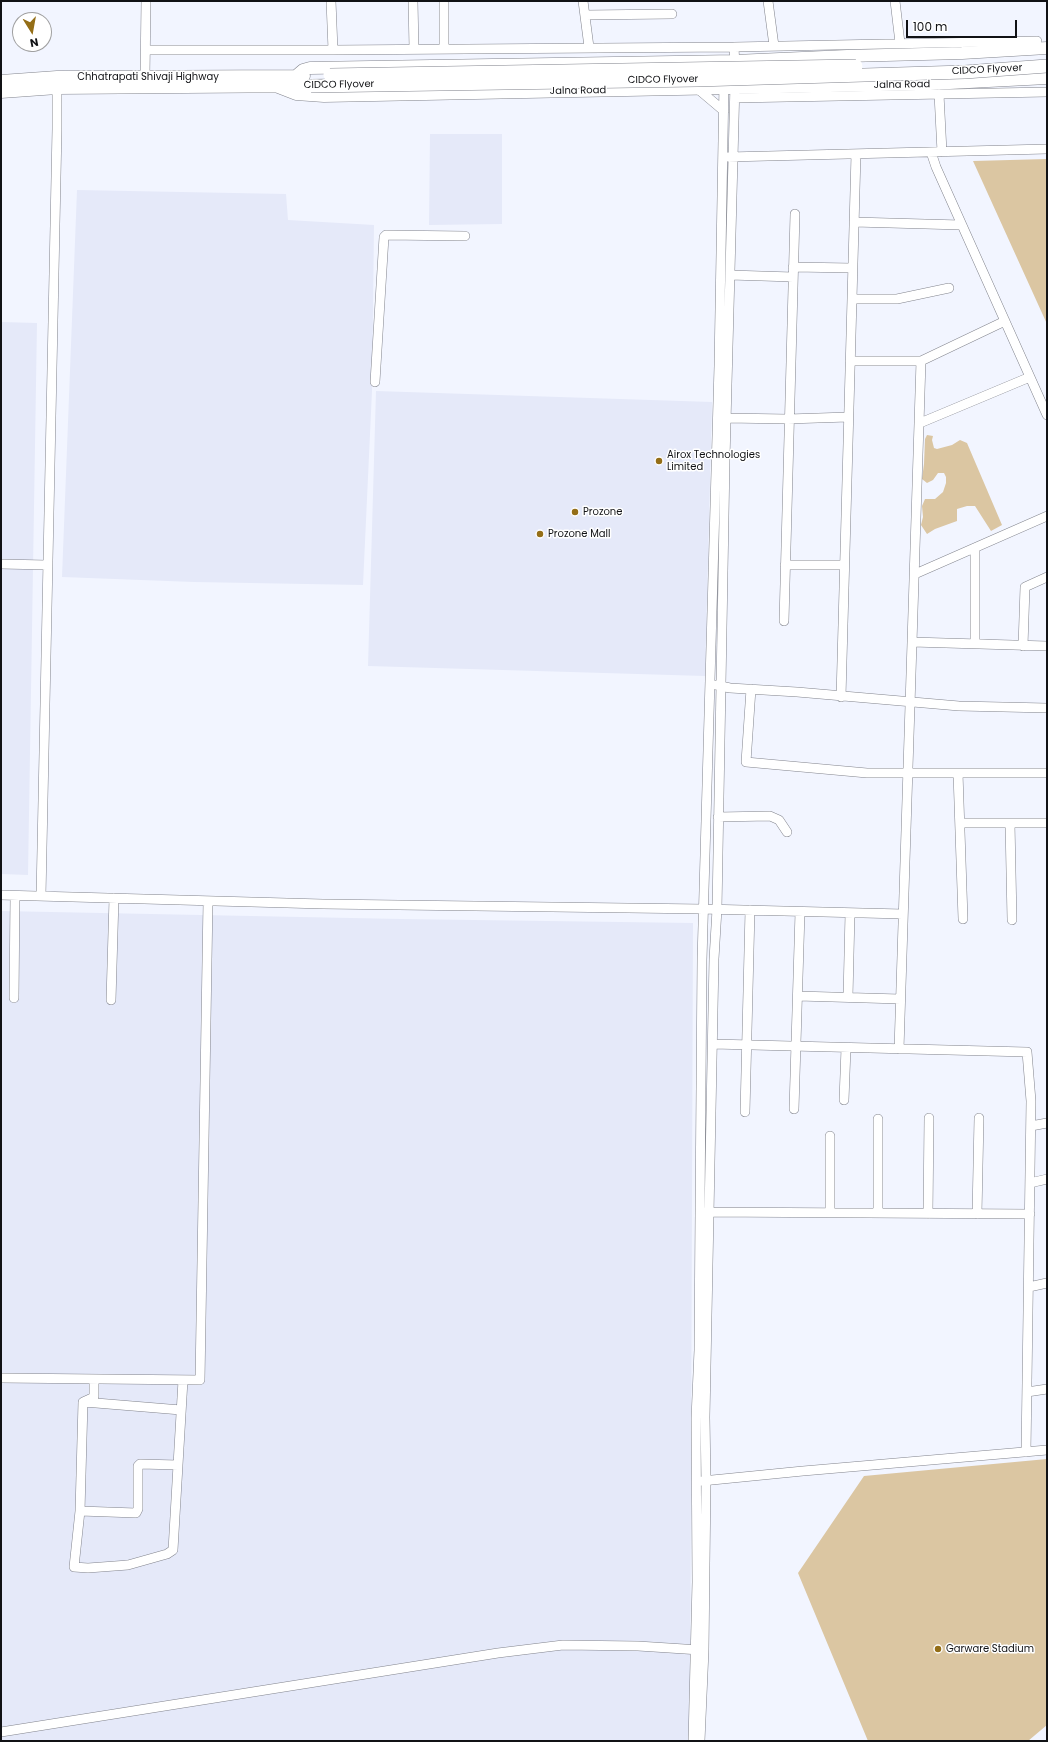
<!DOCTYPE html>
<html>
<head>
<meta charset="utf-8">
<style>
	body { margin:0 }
	#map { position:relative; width:1048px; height:1742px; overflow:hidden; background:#f2f5ff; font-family:Poppins,sans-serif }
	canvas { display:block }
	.frame { position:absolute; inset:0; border:2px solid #111215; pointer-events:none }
	.north { position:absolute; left:12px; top:12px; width:40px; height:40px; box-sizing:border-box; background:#fff; border:1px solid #a0a0a1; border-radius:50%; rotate:169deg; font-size:11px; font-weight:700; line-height:16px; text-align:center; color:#111215 }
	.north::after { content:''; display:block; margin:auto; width:14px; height:18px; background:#946e17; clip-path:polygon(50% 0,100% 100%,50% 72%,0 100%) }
	.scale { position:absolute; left:906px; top:20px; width:111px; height:18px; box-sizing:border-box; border:2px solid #111215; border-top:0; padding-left:5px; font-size:12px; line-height:14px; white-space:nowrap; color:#111215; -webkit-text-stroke:3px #fff; paint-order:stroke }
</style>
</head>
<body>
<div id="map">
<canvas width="1048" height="1742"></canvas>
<div class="frame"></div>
<div class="north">N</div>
<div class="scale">100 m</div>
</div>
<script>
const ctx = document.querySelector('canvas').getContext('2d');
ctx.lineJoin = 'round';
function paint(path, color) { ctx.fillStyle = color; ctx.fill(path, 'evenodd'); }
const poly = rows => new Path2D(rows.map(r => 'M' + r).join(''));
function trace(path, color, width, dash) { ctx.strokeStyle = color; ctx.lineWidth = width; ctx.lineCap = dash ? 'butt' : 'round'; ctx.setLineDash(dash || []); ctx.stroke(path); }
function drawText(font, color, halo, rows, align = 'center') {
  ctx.font = font + ' Poppins,sans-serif'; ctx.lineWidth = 3; ctx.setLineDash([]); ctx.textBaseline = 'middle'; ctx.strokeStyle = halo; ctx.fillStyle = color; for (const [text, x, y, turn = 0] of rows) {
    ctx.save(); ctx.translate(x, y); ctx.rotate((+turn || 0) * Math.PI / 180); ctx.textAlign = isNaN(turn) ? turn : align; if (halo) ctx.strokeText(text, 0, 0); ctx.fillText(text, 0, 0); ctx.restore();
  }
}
const built = poly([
	[430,134,502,134,502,224,429,225],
	[77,190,286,194,288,220,374,225,372,391,363,585,194,582,62,577],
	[1,322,37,323,28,875,1,874],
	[376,391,712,402,705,676,368,666],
	[1,911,401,919,693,923,690,1741,1,1741]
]);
const green = poly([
	[1047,159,1047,324,973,161],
	[927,435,933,436,932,440,934,448,937,449,952,445,960,440,967,443,1002,525,991,531,975,506,967,506,957,509,957,521,935,529,927,534,921,525,923,517,922,506,925,499,935,499,943,492,946,483,946,477,944,473,938,473,933,480,927,483,922,479,924,464,925,439],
	[1047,1459,1047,1725,1028,1741,868,1741,798,1573,864,1476]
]);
const minor = poly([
	[331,1,333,50],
	[413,1,414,49],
	[583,1,589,47],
	[768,1,774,46],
	[895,1,900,43],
	[585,15,672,14],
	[734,47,735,66],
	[444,49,444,1],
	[146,50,333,50,734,47,1037,41],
	[145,77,146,1],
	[698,89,724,111],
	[939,94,942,152],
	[735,98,1047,92],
	[931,152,936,167,1047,415],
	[728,157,1047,149],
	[854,222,961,225],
	[793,267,852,268],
	[730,275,793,277],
	[852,299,897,299,949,288],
	[850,361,921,361,1005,321],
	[375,382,384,237,386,235,465,236],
	[726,418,788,419,848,417],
	[920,423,1030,377],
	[975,548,975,644],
	[1,564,47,565],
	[785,565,844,565],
	[915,574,1047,516],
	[784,621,795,214],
	[912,642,1047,646],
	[1023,646,1025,587,1047,577],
	[716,685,730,688,797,692,959,706,1047,708],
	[751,689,746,762,867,773,1047,773],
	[841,697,856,154],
	[958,773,963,919],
	[718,817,770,816,779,820,787,832],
	[960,823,1047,823],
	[1010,823,1012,920],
	[1,895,323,904,704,909,903,914],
	[41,896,57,129,57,82],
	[798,996,900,999],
	[848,997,850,913],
	[14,998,15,896],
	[111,1000,114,898],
	[713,1044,1027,1052,1031,1101,1026,1452],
	[899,1049,921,361],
	[844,1100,846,1048],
	[794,1109,800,912],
	[745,1112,750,910],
	[878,1119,878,1213],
	[1031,1126,1047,1123],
	[1030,1183,1047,1179],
	[705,1212,1030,1214],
	[830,1213,830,1136],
	[928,1214,929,1118],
	[977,1214,979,1118],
	[1029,1287,1047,1283],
	[1,1378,200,1380,208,901],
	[94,1379,94,1397,83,1402,80,1511,74,1567,88,1568,128,1565,167,1554,173,1550,183,1380],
	[1027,1392,1047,1389],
	[84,1402,181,1410],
	[702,1481,803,1471,1047,1450],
	[80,1511,136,1513,138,1509,138,1466,140,1464,178,1465],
	[1,1732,498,1653,563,1645,638,1646,700,1650],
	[693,1741,697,1582,696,1418,699,1350,700,1212,702,960,719,366,724,83],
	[700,1741,704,1650,706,1481,705,1417,714,959,717,909,725,460,735,83]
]);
const major = poly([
	[296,76,303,70,310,68,735,61,847,56,962,53,1047,48],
	[1,81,57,77,304,76],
	[278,87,296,94,324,96,930,84,1047,78],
	[1,92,57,88,311,86]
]);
const highwayBridge = poly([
	[330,75,856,66],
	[311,86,697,80,965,72,1047,66]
]);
const markers = [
	[659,461,4,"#946e17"],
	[575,512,4,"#946e17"],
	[540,534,4,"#946e17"],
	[938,1649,4,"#946e17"]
];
const streetNames = [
	["CIDCO Flyover",987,70,-3],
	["Chhatrapati Shivaji Highway",148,77],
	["CIDCO Flyover",663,80,-1],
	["CIDCO Flyover",339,85,-1],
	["Jalna Road",902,85,-1],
	["Jalna Road",578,91,-1]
];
const poiNames = [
	["Airox Technologies",667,455],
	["Limited",667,467],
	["Prozone",583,512],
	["Prozone Mall",548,534],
	["Garware Stadium",946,1649]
];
paint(built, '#e5e9f9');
paint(green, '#dbc6a2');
trace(minor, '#82848d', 10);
trace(major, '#82848d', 13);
trace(minor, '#fff', 9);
trace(major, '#fff', 12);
trace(highwayBridge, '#82848d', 14, []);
trace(highwayBridge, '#fff', 13);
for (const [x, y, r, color] of markers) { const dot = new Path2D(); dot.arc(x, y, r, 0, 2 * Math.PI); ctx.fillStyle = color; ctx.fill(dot); trace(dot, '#fff', 1.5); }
drawText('10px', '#111215', '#fff', streetNames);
drawText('10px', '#111215', '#fff', poiNames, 'left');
</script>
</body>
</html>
